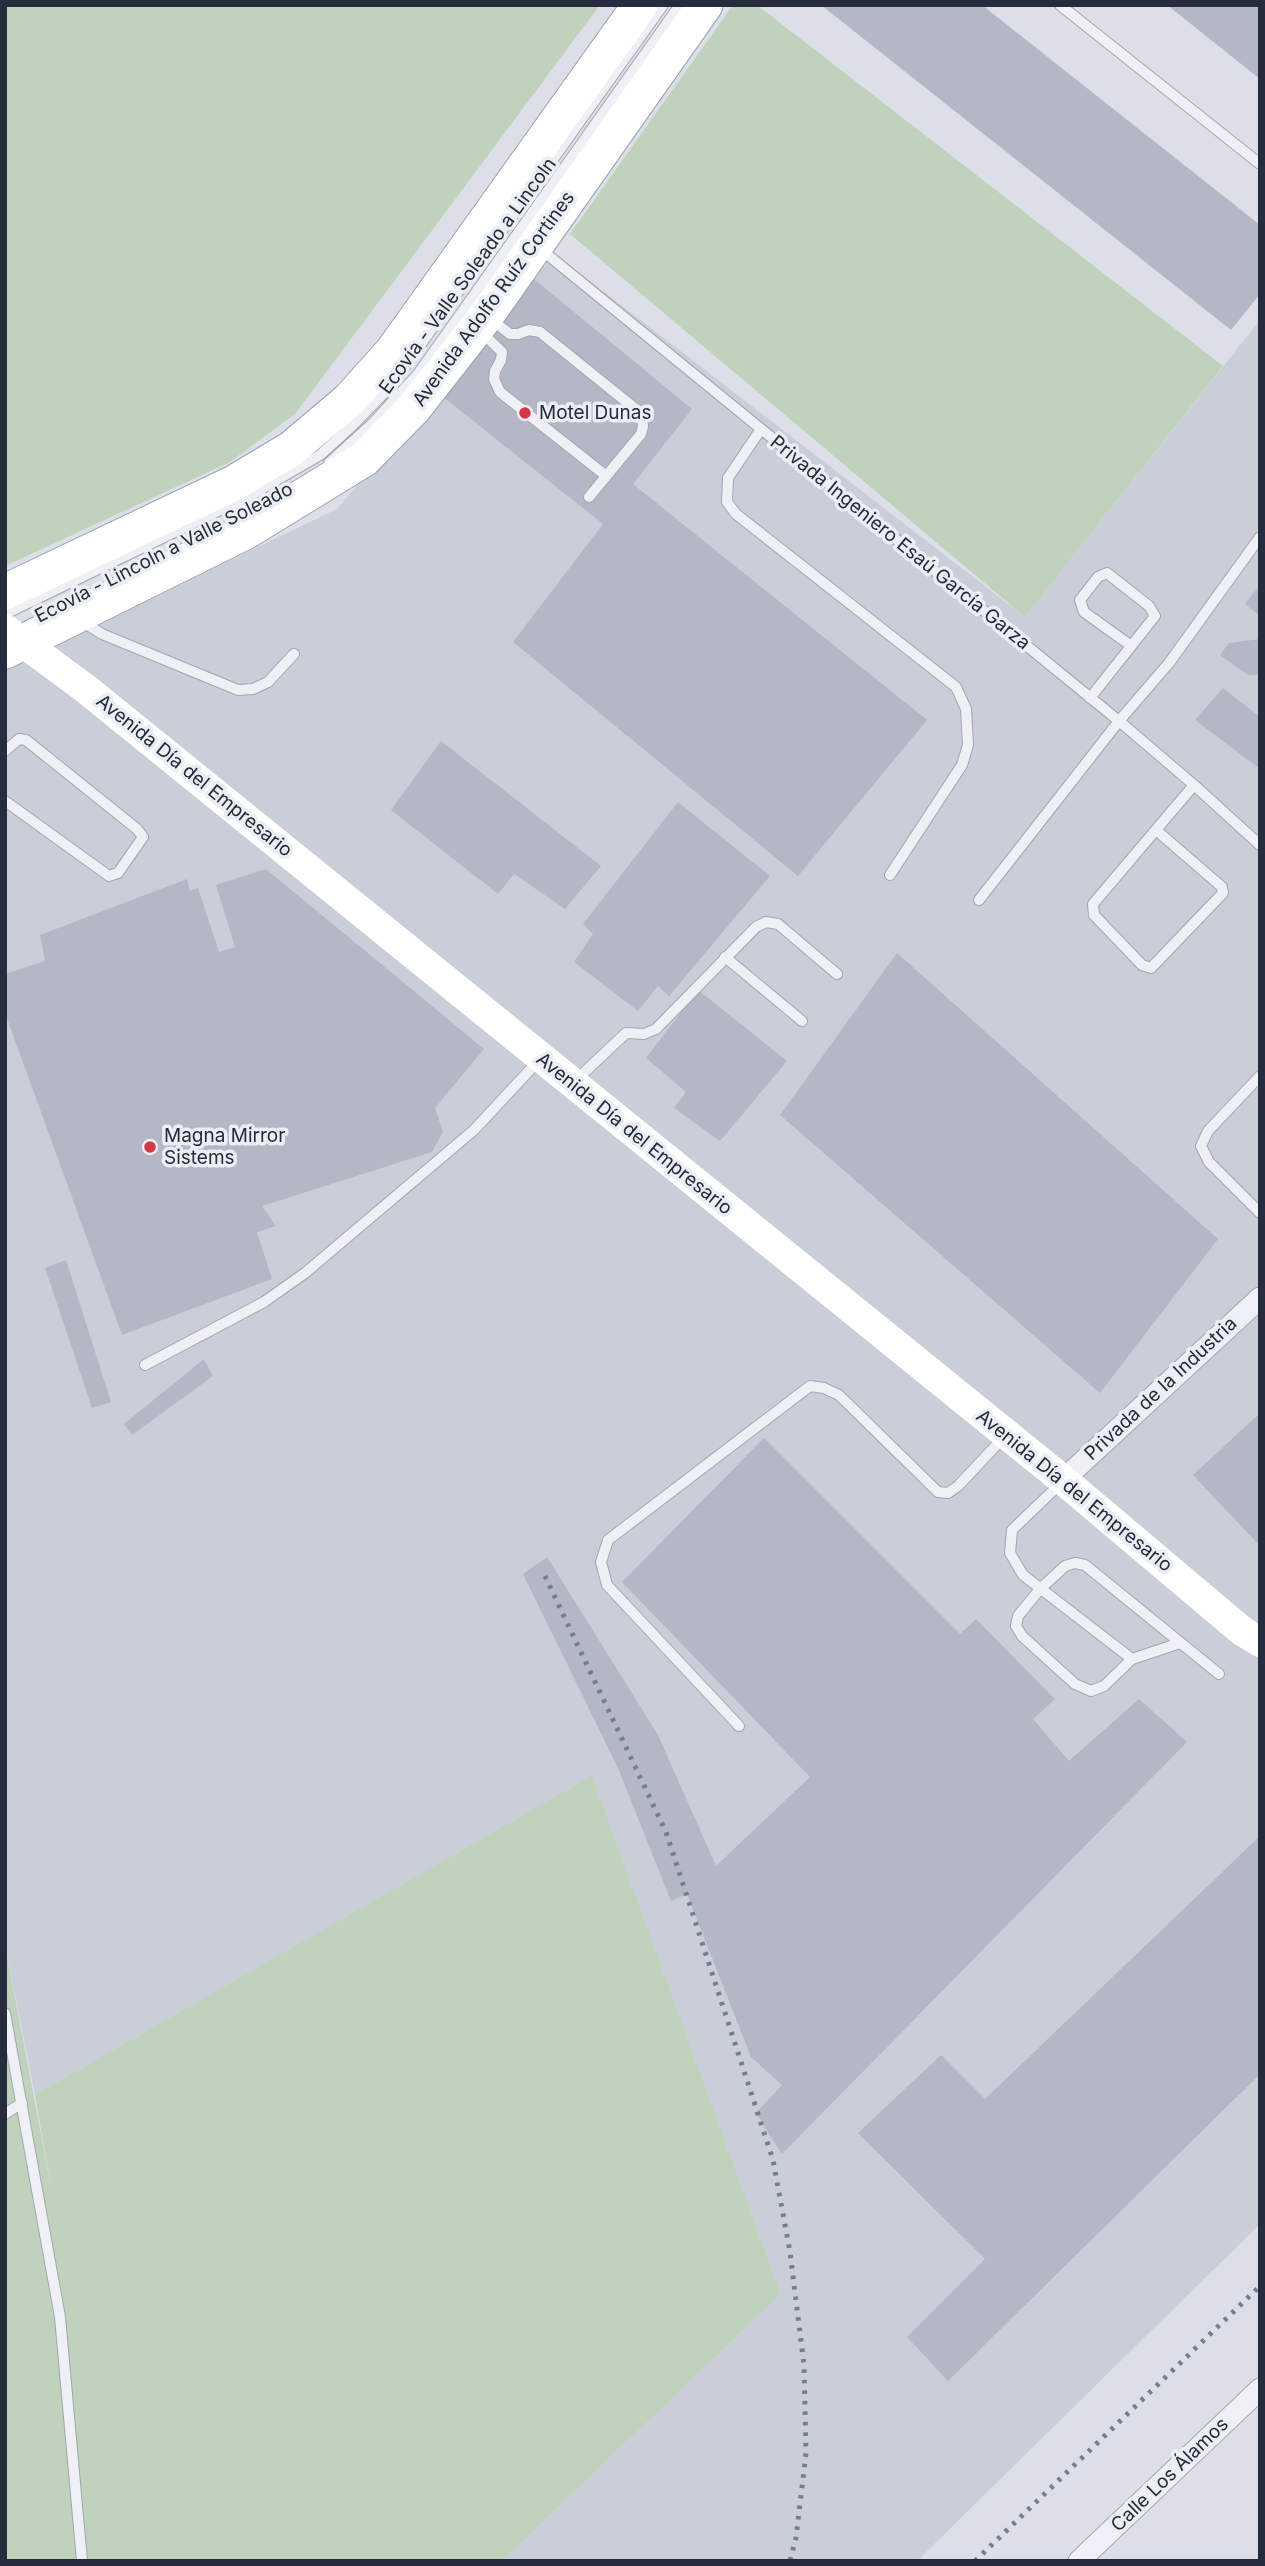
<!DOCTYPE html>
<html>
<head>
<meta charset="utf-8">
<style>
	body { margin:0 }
	#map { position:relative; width:1265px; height:2566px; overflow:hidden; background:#dcdfe7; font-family:Inter,sans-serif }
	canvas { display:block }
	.frame { position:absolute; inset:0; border:7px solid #252c3e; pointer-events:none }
</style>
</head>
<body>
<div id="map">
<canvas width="1265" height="2566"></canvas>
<div class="frame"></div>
</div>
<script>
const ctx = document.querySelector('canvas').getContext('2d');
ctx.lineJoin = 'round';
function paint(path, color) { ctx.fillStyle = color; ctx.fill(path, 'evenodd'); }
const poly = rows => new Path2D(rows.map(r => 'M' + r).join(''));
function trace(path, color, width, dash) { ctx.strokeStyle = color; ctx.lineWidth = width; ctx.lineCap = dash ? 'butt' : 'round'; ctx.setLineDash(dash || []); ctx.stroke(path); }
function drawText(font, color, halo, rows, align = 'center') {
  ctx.font = font + ' Inter,sans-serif'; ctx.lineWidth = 7; ctx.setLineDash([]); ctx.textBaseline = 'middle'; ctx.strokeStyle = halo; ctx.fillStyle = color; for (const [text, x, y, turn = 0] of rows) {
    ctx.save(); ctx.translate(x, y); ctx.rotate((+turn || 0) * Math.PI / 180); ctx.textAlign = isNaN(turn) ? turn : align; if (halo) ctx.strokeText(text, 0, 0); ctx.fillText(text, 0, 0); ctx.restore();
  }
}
const built = poly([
	[555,254,1025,617,1260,320,1260,2224,917,2561,502,2561,781,2294,592,1777,35,2095,5,1944,5,671,45,649,337,509]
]);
const green = poly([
	[5,5,600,5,295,414,230,462,5,566],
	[733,5,757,5,1223,366,1025,617,570,234],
	[592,1776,781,2294,502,2561,5,2561,5,1945,53,2197,35,2095]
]);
const building = poly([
	[821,5,982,5,1260,225,1260,294,1231,330],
	[1167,5,1260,5,1260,79],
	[534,279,692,409,633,484,927,720,798,876,513,642,603,524,437,392],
	[1260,585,1260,616,1245,604],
	[1260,639,1260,675,1248,675,1220,655,1229,643],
	[1223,688,1260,717,1260,769,1195,720],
	[441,741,601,866,565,909,514,874,498,894,391,810],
	[678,802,770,876,669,996,658,986,638,1011,574,962,593,934,583,924],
	[266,869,484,1049,435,1108,443,1132,432,1152,262,1206,276,1226,257,1232,272,1279,122,1335,5,1013,5,974,45,961,40,935,187,879,190,891,198,888,219,952,235,947,216,885],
	[897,953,1218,1239,1100,1393,780,1115],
	[698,990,787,1061,720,1141,674,1108,686,1092,646,1058],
	[66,1260,111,1402,92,1408,45,1268],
	[204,1359,213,1376,132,1435,124,1424],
	[1260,1413,1260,1546,1193,1475],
	[764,1438,960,1634,976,1619,1055,1699,1033,1719,1069,1761,1139,1699,1187,1742,782,2154,756,2113,782,2085,751,2057,687,1894,671,1901,618,1768,523,1574,547,1557,658,1735,716,1866,810,1777,622,1582],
	[1260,1836,1260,2074,948,2381,907,2337,985,2259,858,2133,941,2055,985,2099]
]);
const lane = poly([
	[1060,5,1260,164],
	[538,247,1119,721,1194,785,1260,845],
	[489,318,510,334,518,334,529,330,540,332,638,411,642,416,643,426,641,434,589,497],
	[479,330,502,352,501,360,495,371,494,379,500,392,605,475],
	[761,429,728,478,727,502,736,514,956,687,966,709,968,745,962,765,890,875],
	[329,463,373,423,418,374,680,5],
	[5,614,251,495,320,455,351,427,391,386,663,5],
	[80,620,102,634,238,690,253,689,268,682,294,654],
	[1090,698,1155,616,1149,606,1107,573,1098,577,1080,600,1084,612,1130,645],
	[5,751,19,739,26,740,137,829,143,837,118,873,109,876,5,801],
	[1156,830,1222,887,1223,893,1151,968,1142,965,1094,915,1093,904,1194,785],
	[979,900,1119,721,1169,663,1260,537],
	[725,957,802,1021],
	[1260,1076,1208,1131,1201,1146,1209,1162,1260,1213],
	[574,1082,626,1033,644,1034,656,1029,756,927,766,922,778,924,837,974],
	[145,1365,264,1302,305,1273,474,1130,540,1059],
	[1061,1483,1012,1530,1010,1553,1023,1575,1132,1659,1180,1643],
	[1132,1659,1104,1686,1091,1691,1075,1684,1022,1636,1016,1626,1018,1616,1040,1589,1065,1566,1075,1563,1085,1565,1219,1674],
	[739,1726,607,1585,601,1562,608,1540,810,1386,824,1388,839,1395,938,1492,948,1493,958,1486,1004,1437],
	[5,2013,60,2317,82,2561],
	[5,2114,22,2103]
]);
const street = poly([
	[1063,1480,1260,1298],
	[1079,2561,1260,2389]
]);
const secondary = poly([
	[5,629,86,689,1063,1480,1242,1631,1260,1642]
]);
const primary = poly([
	[5,592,234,483,291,449,349,400,393,351,640,5],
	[5,651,245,532,364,459,414,408,486,316,705,5]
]);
const rail = poly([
	[545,1576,666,1832,773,2160,790,2252,804,2365,806,2453,796,2538,790,2561],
	[975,2561,1260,2286]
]);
const markers = [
	[525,413,7,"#d53844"],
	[150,1147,7,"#d53844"]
];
const streetNames = [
	["Ecovía - Valle Soleado a Lincoln",468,276,-54],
	["Avenida Adolfo Ruíz Cortines",494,299,-54],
	["Privada Ingeniero Esaú García Garza",900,543,39],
	["Ecovía - Lincoln a Valle Soleado",164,553,-27],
	["Avenida Día del Empresario",194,776,39],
	["Avenida Día del Empresario",634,1134,39],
	["Privada de la Industria",1161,1389,-43],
	["Avenida Día del Empresario",1074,1491,39],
	["Calle Los Álamos",1170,2475,-44]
];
const poiNames = [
	["Motel Dunas",539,413],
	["Magna Mirror",164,1136],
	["Sistems",164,1158]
];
paint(built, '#caced9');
paint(green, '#c0d1bc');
paint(building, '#b3b8c4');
trace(lane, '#a1a6b1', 12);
trace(street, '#a1a6b1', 23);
trace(primary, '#9aa3b3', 37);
trace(lane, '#eff0f5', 10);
trace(street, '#eff0f5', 21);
trace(secondary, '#fff', 30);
trace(primary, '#fff', 35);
trace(rail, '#747d91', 5, [3.5, 7]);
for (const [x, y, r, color] of markers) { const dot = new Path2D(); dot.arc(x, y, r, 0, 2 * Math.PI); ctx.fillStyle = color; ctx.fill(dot); trace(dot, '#ebeef5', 2.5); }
drawText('19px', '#252c3e', '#ebeef5', streetNames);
drawText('19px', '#252c3e', '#ebeef5', poiNames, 'left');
</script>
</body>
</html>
